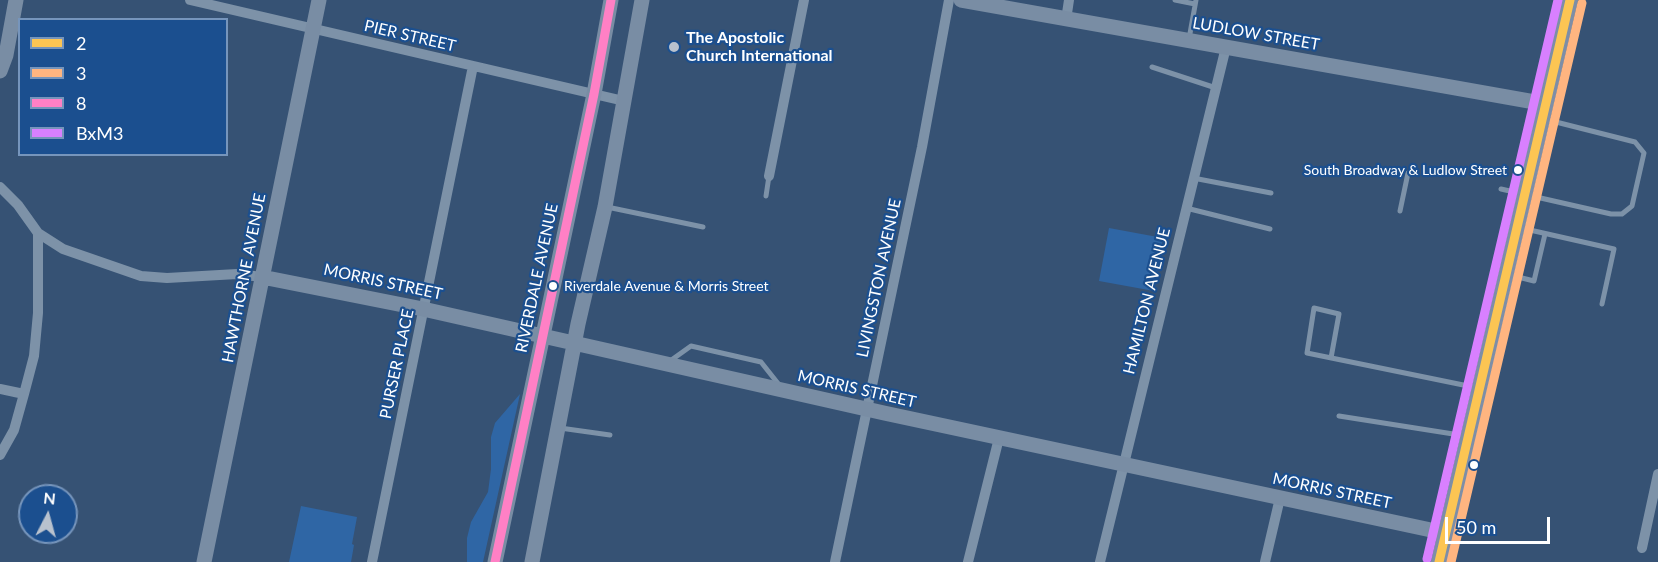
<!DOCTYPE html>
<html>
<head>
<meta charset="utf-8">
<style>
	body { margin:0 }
	#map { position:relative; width:1658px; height:562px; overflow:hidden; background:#365274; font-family:Lato,sans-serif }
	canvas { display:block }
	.legend { position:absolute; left:18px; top:18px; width:210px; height:138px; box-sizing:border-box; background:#1b4f8f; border:2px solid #7695bc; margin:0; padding:8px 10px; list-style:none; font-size:18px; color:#fff }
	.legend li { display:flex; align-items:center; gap:12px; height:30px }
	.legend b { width:30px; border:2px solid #7695bc }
	.north { position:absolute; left:18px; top:484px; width:60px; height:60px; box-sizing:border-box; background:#1b4f8f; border:2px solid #7695bc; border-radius:50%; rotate:6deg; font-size:16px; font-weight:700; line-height:24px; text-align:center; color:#fff }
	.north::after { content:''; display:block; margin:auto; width:21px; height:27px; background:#b9c2ce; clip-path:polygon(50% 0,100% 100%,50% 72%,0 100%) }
	.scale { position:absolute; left:1445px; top:517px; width:105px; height:27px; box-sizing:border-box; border:3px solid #fff; border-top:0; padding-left:8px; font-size:18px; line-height:21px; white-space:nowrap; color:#fff; -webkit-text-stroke:4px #1b4f8f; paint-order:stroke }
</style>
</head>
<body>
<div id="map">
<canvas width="1658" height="562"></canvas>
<ul class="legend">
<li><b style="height:8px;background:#fcc553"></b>2</li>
<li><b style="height:8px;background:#ffb580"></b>3</li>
<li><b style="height:8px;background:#ff80c5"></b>8</li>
<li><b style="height:8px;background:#d880ff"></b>BxM3</li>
</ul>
<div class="north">N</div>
<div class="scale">50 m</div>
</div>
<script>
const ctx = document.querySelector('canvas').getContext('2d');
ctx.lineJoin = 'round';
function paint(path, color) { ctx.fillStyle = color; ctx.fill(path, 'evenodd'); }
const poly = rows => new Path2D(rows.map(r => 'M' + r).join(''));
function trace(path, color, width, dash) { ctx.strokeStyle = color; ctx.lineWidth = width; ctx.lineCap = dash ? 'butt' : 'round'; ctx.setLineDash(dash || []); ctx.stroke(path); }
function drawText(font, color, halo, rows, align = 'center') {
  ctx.font = font + ' Lato,sans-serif'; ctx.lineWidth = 4.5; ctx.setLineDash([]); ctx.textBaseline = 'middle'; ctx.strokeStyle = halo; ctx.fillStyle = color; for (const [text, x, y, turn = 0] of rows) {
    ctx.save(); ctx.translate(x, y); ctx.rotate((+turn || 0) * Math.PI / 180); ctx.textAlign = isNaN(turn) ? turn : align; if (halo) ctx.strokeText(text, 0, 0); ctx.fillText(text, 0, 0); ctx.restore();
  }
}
const green = poly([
	[1109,228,1163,238,1154,291,1099,281],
	[520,394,483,562,467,562,467,538,471,522,488,492,491,469,491,437,495,423],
	[301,506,357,517,352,544,354,545,351,562,289,562]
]);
const lane = poly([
	[1175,0,1195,4],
	[1189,39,1196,0],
	[1152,67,1216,88],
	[1193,178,1271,193],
	[1501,189,1611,214,1622,214,1632,206,1644,153,1635,142,1544,119],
	[766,196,769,176],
	[607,207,703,227],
	[1186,208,1270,229],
	[1400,211,1408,173],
	[1521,228,1614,249,1602,304],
	[1510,275,1534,281,1545,234],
	[1331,358,1339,314,1314,308,1307,353,1478,388],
	[670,361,691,346,761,362,780,386],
	[1339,416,1466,436],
	[560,428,610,435]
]);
const street = poly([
	[190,0,624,101],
	[1066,20,1069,0],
	[769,176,804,0],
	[0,187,18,205,38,233,38,313,34,356,24,394,14,430,0,455],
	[38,233,63,249,141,276,167,278,237,274,262,277],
	[0,389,24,394],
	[1642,548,1658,474],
	[372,562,473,66],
	[835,562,922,147,949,0],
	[968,562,999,438],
	[1100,562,1226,47],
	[1265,562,1280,498]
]);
const secondary = poly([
	[961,0,1546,104],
	[0,71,6,55,16,0],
	[262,277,423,309,884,413,1445,533],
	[204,562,319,0],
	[495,562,594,94,611,0],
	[532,562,578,324,605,207,642,0]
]);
const primary = poly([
	[1439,562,1570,0]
]);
const bus1 = poly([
	[1439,562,1570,0]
]);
const bus2 = poly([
	[1451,562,1582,3]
]);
const bus3 = poly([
	[495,562,594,94,611,0]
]);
const bus4 = poly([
	[1427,559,1558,0]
]);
const markers = [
	[674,47,6,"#b9c2ce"],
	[1518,170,5,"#fff"],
	[553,286,5,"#fff"],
	[1474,465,5,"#fff"]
];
const busNames = [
	["South Broadway & Ludlow Street",1507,170],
	["Riverdale Avenue & Morris Street",564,286,"left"]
];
const streetNames = [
	["LUDLOW STREET",1256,34,10],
	["PIER STREET",410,36,13],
	["HAWTHORNE AVENUE",244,278,-79],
	["RIVERDALE AVENUE",537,278,-78],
	["LIVINGSTON AVENUE",879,278,-78],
	["MORRIS STREET",383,282,12],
	["HAMILTON AVENUE",1147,301,-76],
	["PURSER PLACE",397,364,-78],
	["MORRIS STREET",857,389,13],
	["MORRIS STREET",1332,491,12]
];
const poiNames = [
	["The Apostolic",686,38],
	["Church International",686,56]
];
paint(green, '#2f66a5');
trace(lane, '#7d92a8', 5);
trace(street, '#7d92a8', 10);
trace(secondary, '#798da4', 15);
trace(primary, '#7d8ea7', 16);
trace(bus1, '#fcc553', 9);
trace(bus2, '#ffb580', 9);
trace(bus3, '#ff80c5', 9);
trace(bus4, '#d880ff', 9);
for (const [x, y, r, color] of markers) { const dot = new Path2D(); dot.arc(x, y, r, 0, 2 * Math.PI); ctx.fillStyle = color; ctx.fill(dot); trace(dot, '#1b4f8f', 2); }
drawText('14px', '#fff', '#1b4f8f', busNames, 'right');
drawText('16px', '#fff', '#1b4f8f', streetNames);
drawText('bold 16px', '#fff', '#1b4f8f', poiNames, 'left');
</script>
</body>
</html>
